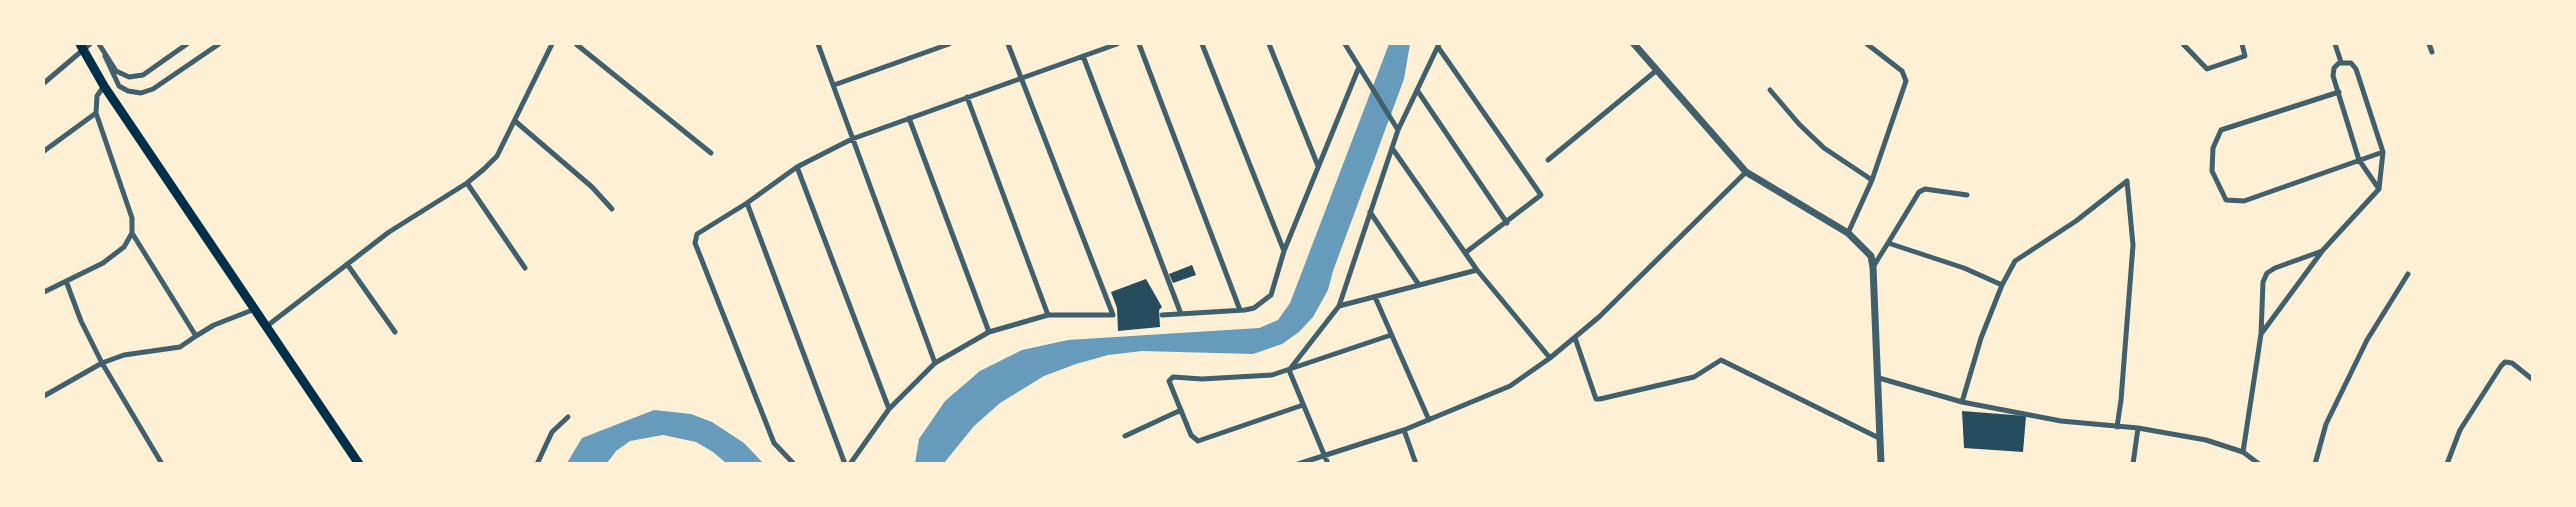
<!DOCTYPE html>
<html>
<head>
<meta charset="utf-8">
<style>
	body { margin:0 }
	#map { position:relative; width:2576px; height:507px; overflow:hidden; background:#fdf0d5; font-family:Georgia,serif }
	canvas { display:block }
	.frame { position:absolute; inset:0; border:45px solid #fdf0d5; pointer-events:none }
</style>
</head>
<body>
<div id="map">
<canvas width="2576" height="507"></canvas>
<div class="frame"></div>
</div>
<script>
const ctx = document.querySelector('canvas').getContext('2d');
ctx.lineJoin = 'round';
function paint(path, color) { ctx.fillStyle = color; ctx.fill(path, 'evenodd'); }
const poly = rows => new Path2D(rows.map(r => 'M' + r).join(''));
function trace(path, color, width, dash) { ctx.strokeStyle = color; ctx.lineWidth = width; ctx.lineCap = dash ? 'butt' : 'round'; ctx.setLineDash(dash || []); ctx.stroke(path); }
const water = poly([
	[1389,44,1410,44,1404,79,1333,271,1328,290,1313,317,1299,332,1282,344,1253,354,1142,351,1108,355,1076,364,1044,376,1000,403,974,426,944,463,915,464,919,439,945,401,980,371,1022,350,1068,340,1259,328,1278,320,1290,303],
	[654,410,691,414,712,422,744,443,763,463,726,463,713,452,696,442,663,435,630,441,616,451,607,463,567,463,582,438]
]);
const building = poly([
	[1192,265,1196,275,1173,283,1169,274],
	[1146,279,1162,307,1159,310,1160,327,1118,331,1117,308,1111,292],
	[1962,411,2026,416,2023,452,1964,448]
]);
const minor = poly([
	[99,44,116,71,129,77,143,75,187,44],
	[576,44,711,153],
	[818,44,935,363],
	[1139,44,1240,310],
	[1202,44,1284,251],
	[1269,44,1318,166],
	[1345,44,1398,130],
	[2183,44,2207,69,2245,56,2242,44],
	[2335,44,2341,62],
	[2429,44,2432,52],
	[1438,47,1541,195,1465,253],
	[105,56,119,86,128,91,141,93,153,89,219,44],
	[1083,56,1181,314],
	[44,83,90,44],
	[834,85,949,44],
	[1417,90,1507,223],
	[1770,90,1799,124,1824,148,1872,180],
	[2339,92,2221,130,2213,148,2212,171,2226,200,2244,201,2383,152],
	[967,97,1048,315],
	[909,118,989,332],
	[515,121,592,187,612,209],
	[1392,148,1477,270,1550,358],
	[44,151,96,113],
	[1548,160,1657,70],
	[797,167,889,409],
	[467,183,525,268],
	[747,203,845,464],
	[1370,212,1419,285],
	[132,233,196,336,214,325,255,309],
	[1848,233,1872,180,1906,81,1902,71,1867,44],
	[1888,243,1919,192,1925,189,1967,195],
	[347,264,395,332],
	[1873,267,1888,243,1964,268,2002,285],
	[66,281,81,321,102,363,162,464],
	[44,292,103,263,124,247,132,233,132,218,96,113,97,96,104,86],
	[1375,297,1429,420],
	[1339,306,1477,270],
	[1162,315,1245,310,1254,308,1271,295,1284,251,1359,67],
	[267,326,389,232,467,183,484,169,497,156,552,44],
	[2261,334,2323,250,2379,189,2383,152,2356,69,2351,63,2339,63,2334,68,2333,76,2359,160,2379,189],
	[1575,338,1596,399,1600,399,1694,377,1721,360,1879,438],
	[1290,369,1339,306,1398,130,1439,44],
	[1289,370,1328,464],
	[1879,378,1962,402,2061,421,2138,428,2206,440,2243,452,2259,464],
	[44,396,102,363,124,355,180,347,196,336],
	[1962,402,1981,338,2002,285,2015,261,2076,221,2127,181],
	[1303,405,1198,441,1191,435,1169,381,1173,377,1202,379,1272,375,1391,335],
	[2117,427,2121,400,2133,245,2127,181],
	[1404,430,1416,464],
	[1125,436,1181,410],
	[2243,452,2261,334,2263,282,2267,273,2275,268,2322,251],
	[537,464,552,432,568,417],
	[794,464,774,443,695,243,697,234,747,203,797,167,852,139,1117,44],
	[850,464,889,409,935,363,989,332,1048,315,1113,315,1008,44],
	[1298,464,1404,430,1510,386,1550,358,1599,317,1746,172],
	[2133,464,2138,428],
	[2315,464,2326,424,2367,340,2408,274],
	[2447,464,2460,430,2501,366,2505,362,2512,363,2532,379]
]);
const tertiary = poly([
	[1634,44,1746,172,1848,233,1871,256,1873,267,1881,464]
]);
const primary = poly([
	[80,44,104,86,359,464]
]);
paint(water, '#669bbc');
paint(building, '#264d5e');
trace(minor, '#3f606c', 5);
trace(tertiary, '#3f606c', 7);
trace(primary, '#003049', 9);
</script>
</body>
</html>
